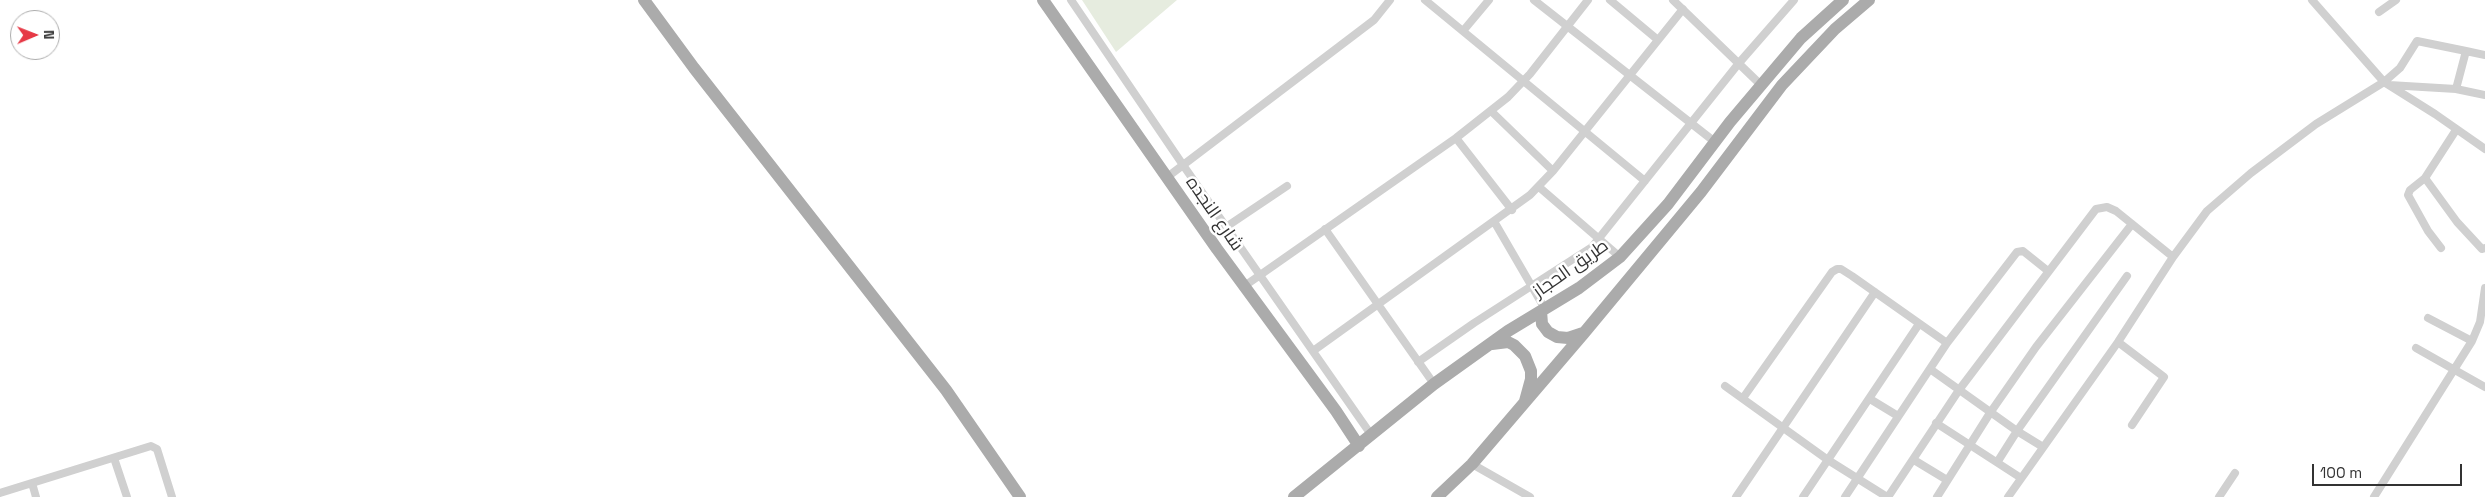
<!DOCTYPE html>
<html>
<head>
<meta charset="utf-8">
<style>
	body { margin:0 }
	#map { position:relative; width:2485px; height:497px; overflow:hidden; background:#fff; font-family:"Space Grotesk",sans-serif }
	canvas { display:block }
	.north { position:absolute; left:10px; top:10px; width:50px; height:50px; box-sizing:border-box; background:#fff; border:1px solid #adadad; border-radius:50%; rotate:89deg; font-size:14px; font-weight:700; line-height:20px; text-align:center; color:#333 }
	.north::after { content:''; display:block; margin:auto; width:18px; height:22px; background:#e63946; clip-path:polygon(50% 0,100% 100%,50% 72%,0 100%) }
	.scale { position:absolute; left:2312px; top:464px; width:150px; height:22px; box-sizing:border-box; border:2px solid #333; border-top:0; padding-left:6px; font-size:15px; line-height:18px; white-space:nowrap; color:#333; -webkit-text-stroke:4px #fff; paint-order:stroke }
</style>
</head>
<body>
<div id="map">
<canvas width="2485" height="497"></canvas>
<div class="north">N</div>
<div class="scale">100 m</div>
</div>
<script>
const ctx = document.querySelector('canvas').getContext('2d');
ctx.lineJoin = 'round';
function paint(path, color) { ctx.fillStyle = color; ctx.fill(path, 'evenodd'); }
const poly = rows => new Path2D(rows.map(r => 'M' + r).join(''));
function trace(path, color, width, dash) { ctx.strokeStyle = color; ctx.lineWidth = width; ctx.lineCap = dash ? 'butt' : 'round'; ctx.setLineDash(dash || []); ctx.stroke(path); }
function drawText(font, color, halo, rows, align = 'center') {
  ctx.font = font + ' "Space Grotesk",Cairo,sans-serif'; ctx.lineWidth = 5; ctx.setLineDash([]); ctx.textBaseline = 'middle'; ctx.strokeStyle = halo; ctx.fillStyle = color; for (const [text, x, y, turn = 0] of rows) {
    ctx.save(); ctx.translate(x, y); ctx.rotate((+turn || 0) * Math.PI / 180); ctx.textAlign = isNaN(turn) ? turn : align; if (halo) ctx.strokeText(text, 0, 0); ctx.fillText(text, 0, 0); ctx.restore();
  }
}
const green = poly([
	[1082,0,1177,0,1116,52]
]);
const minor = poly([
	[1071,0,1183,165,1372,436],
	[1425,0,1645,181],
	[1534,0,1715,142],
	[1610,0,1658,40],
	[1673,0,1762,86],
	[2312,0,2384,82,2435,114,2485,149],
	[2379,12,2396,0],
	[1463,31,1489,0],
	[2466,51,2485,55],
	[2389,85,2456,89,2485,95],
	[1491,111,1553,171],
	[1456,138,1512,210],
	[1166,178,1374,20,1390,0],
	[2425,178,2457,222,2482,249,2485,248],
	[1539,187,1620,257],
	[1495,223,1545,309],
	[1226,227,1287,186],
	[1325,229,1434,384],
	[2441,248,2428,231,2408,195,2410,190,2425,178,2456,130],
	[1243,287,1456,138,1508,97,1530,74,1588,0],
	[2428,318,2472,341],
	[2118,342,2164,377,2132,425],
	[2416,348,2485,387],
	[1313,351,1530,195,1553,171,1683,9],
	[1418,362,1474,323,1592,247,1739,63,1794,0],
	[1930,369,2017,431,1998,461],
	[1725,386,1828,460,1887,497],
	[1743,398,1832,272,1837,269,1841,269,1852,276,1947,343],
	[1870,399,1898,416],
	[1936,423,2021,478],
	[2043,447,2017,431,2127,276],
	[114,458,127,497],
	[1914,460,1947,480],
	[1472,464,1530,497],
	[32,483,36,497],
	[0,493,151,446,157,449,172,497],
	[1736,497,1875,292],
	[1803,497,1919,324],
	[1845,497,1947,343,2017,252,2023,251,2048,271],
	[1888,497,1959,390,2096,209,2107,207,2116,211,2173,257],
	[1937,497,1990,413,2036,347,2132,224],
	[2008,497,2118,342,2173,257,2207,211,2251,173,2316,124,2384,82,2400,68,2417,41,2466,51,2456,89],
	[2219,497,2235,473],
	[2374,497,2472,341,2480,322,2485,288]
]);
const primary = poly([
	[644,0,694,68,946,390,1020,497],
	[1043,0,1217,249,1336,411,1359,446],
	[1541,311,1542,324,1548,332,1557,337,1568,338,1583,333],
	[1492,344,1508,342,1514,345,1525,356,1531,371,1531,379,1525,401],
	[1294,497,1434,384,1508,331,1579,288,1620,257,1668,204,1730,122,1801,38,1843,0],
	[1437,497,1472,464,1584,333,1701,192,1782,85,1835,29,1869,0]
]);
const streetNames = [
	["شارع النجده",1214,214,55],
	["طريق الحجاز",1571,269,-35]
];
paint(green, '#e6ecdf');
trace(minor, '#d0d0d0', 8);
trace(primary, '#ababab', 12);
drawText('18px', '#333', '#fff', streetNames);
</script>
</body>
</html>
